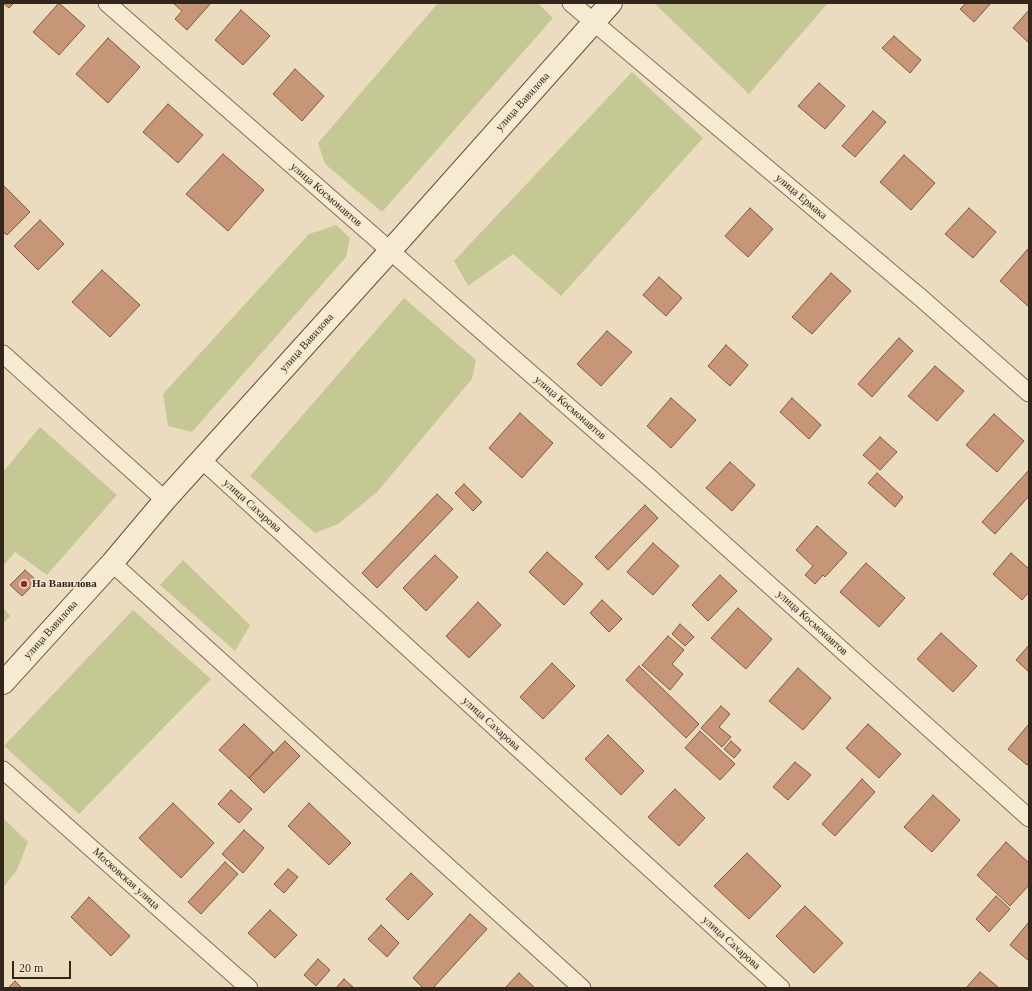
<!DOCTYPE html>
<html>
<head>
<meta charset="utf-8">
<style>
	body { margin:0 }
	#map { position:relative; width:1032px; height:991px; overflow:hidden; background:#ebdcc0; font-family:Georgia,serif }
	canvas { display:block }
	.frame { position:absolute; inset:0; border:4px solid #33271d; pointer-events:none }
	.scale { position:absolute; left:12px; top:961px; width:59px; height:18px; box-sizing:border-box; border:2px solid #33271d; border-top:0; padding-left:5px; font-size:12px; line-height:14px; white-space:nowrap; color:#33271d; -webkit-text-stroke:3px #f3e7cf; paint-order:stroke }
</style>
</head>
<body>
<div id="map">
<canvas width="1032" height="991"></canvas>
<div class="frame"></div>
<div class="scale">20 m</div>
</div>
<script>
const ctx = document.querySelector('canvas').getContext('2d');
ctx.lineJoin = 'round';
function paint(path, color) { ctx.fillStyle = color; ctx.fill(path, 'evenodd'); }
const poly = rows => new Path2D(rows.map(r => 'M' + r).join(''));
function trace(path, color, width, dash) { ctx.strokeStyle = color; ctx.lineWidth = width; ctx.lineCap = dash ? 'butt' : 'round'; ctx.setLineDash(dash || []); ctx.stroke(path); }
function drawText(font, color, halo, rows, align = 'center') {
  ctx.font = font + ' Georgia,serif'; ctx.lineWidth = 3; ctx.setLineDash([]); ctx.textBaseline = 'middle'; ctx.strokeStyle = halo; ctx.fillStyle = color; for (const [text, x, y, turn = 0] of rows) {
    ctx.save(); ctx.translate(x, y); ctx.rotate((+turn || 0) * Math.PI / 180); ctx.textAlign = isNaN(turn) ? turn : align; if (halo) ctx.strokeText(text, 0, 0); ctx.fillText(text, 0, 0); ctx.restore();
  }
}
const green = poly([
	[438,3,538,3,553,18,382,212,325,164,318,143],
	[654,3,828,3,749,94],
	[632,72,703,138,561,296,513,254,468,286,454,261],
	[336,225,350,238,346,257,192,432,168,426,163,394,309,234],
	[404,298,476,360,472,379,377,492,338,524,315,533,250,476],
	[40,427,117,495,47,575,15,552,3,566,3,472],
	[183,560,250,625,235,651,160,585],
	[3,607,10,616,3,624],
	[133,610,211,679,79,814,4,746],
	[3,818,28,842,17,870,3,888]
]);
const building = poly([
	[3,3,14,3,9,8,3,3],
	[59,3,85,26,59,55,33,32,59,3],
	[173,3,211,3,187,30,175,19,182,11,173,3],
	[966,3,991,3,974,22,960,9,966,3],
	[241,10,270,36,243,65,215,40,241,10],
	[1029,10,1029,43,1013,28,1029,10],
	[894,36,921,60,910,73,882,48,894,36],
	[108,38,140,67,108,103,76,74,108,38],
	[295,69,324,96,302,121,273,94,295,69],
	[819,83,845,106,825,129,798,106,819,83],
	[168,104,203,135,178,163,143,132,168,104],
	[873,111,886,122,855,157,842,146,873,111],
	[223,154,264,190,228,231,186,194,223,154],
	[904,155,935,183,911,210,880,182,904,155],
	[3,185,30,212,7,235,3,232,3,185],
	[750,208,773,229,748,257,725,236,750,208],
	[969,208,996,232,973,258,945,234,969,208],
	[40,220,64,244,38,270,14,246,40,220],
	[1027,250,1029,251,1029,307,1000,281,1027,250],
	[102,270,140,305,110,337,72,302,102,270],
	[831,273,851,291,812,334,792,317,831,273],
	[659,277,682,298,666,316,643,295,659,277],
	[607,331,632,352,601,386,577,364,607,331],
	[899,338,913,351,872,397,858,384,899,338],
	[726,345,748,365,730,386,708,366,726,345],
	[935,366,964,391,937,421,908,396,935,366],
	[671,398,696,420,671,448,647,426,671,398],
	[792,398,821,425,809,439,780,412,792,398],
	[520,413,553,443,522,478,489,448,520,413],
	[994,414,1024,441,997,472,966,445,994,414],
	[880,437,897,452,880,470,863,455,880,437],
	[730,462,755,485,732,511,706,488,730,462],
	[1029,470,1029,496,995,534,982,522,1029,470],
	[877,473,903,497,895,507,868,483,877,473],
	[464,484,482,502,473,511,455,493,464,484],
	[437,494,453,509,377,588,362,573,437,494],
	[645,505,658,518,608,570,595,557,645,505],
	[817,526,847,553,825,577,823,575,815,584,805,575,813,566,796,550,817,526],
	[653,543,679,566,653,595,627,572,653,543],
	[547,552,583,584,564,605,529,572,547,552],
	[1011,553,1029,569,1029,592,1022,600,993,574,1011,553],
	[435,555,458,577,426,611,403,588,435,555],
	[866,563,905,598,879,627,840,592,866,563],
	[25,570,37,581,22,596,10,585,25,570],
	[720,575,737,591,708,621,692,605,720,575],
	[602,600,622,619,609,632,590,613,602,600],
	[478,602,501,625,469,658,446,636,478,602],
	[738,608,772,639,746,669,711,638,738,608],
	[680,624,694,637,685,646,672,634,680,624],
	[941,633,977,666,953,692,917,659,941,633],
	[668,636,684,650,672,664,683,674,670,690,642,665,668,636],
	[1029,645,1029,672,1016,660,1029,645],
	[552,663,575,686,543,719,520,697,552,663],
	[639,666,699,724,686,738,626,680,639,666],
	[798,668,831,698,803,730,769,701,798,668],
	[721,706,730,714,719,727,731,737,722,747,701,728,721,706],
	[244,724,273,752,249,778,219,750,244,724],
	[868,724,901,754,879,778,846,748,868,724],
	[1029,724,1029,762,1027,765,1008,749,1029,724],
	[700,731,735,764,720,780,685,748,700,731],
	[608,735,644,771,621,795,585,759,608,735],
	[285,741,300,756,264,793,249,778,285,741],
	[731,741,741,750,734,758,724,749,731,741],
	[795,762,811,775,788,800,773,787,795,762],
	[862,779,875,792,835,836,822,824,862,779],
	[675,789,705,818,679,846,648,817,675,789],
	[231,790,252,809,239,823,218,804,231,790],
	[933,795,960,820,932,852,904,827,933,795],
	[173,803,214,843,181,878,139,838,173,803],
	[309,803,351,843,329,865,288,826,309,803],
	[244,830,264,848,243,873,222,854,244,830],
	[1006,842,1029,863,1029,885,1010,906,977,875,1006,842],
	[747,853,781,886,749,919,714,886,747,853],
	[225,862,238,874,201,914,188,902,225,862],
	[288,869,298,877,284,893,274,884,288,869],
	[411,873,433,894,408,920,386,899,411,873],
	[996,896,1010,909,989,932,976,919,996,896],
	[89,897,130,936,111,956,71,917,89,897],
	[805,906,843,943,814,973,776,936,805,906],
	[270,910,297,935,275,958,248,933,270,910],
	[470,914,487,929,433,988,423,988,413,978,470,914],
	[1029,922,1029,961,1010,945,1029,922],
	[381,925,399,943,387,957,368,939,381,925],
	[318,959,330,970,316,986,304,975,318,959],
	[980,972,999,988,966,988,980,972],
	[519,973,535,988,505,988,519,973],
	[344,979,354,988,336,988,344,979],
	[15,981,22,988,8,988,15,981]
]);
const street = poly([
	[107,3,650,478,1029,818],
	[571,3,921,298,1029,393],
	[3,354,165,500],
	[202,460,781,988],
	[112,563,582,988],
	[3,770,249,988]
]);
const secondary = poly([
	[3,683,112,563,165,500,390,251,611,3]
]);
const markers = [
	[24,584,4,"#8f2c32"]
];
const streetNames = [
	["улица Вавилова",523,102,-48],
	["улица Космонавтов",326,195,41],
	["улица Ермака",801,197,40],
	["улица Вавилова",307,343,-48],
	["улица Космонавтов",570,408,41],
	["улица Сахарова",252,506,42],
	["улица Космонавтов",812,623,42],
	["улица Вавилова",51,630,-48],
	["улица Сахарова",491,724,42],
	["Московская улица",126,879,42],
	["улица Сахарова",731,943,42]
];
const poiNames = [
	["На Вавилова",32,584]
];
paint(green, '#c5c895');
paint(building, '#c79578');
trace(building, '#815740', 1);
trace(street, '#836d59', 19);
trace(secondary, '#654f3c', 24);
trace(street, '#f7ead3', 17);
trace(secondary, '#f7ead3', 22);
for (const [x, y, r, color] of markers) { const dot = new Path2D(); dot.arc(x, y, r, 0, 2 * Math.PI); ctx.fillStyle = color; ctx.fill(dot); trace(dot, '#f3e7cf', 1.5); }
drawText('11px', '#33271d', '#f3e7cf', streetNames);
drawText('bold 11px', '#33271d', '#f3e7cf', poiNames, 'left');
</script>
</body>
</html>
